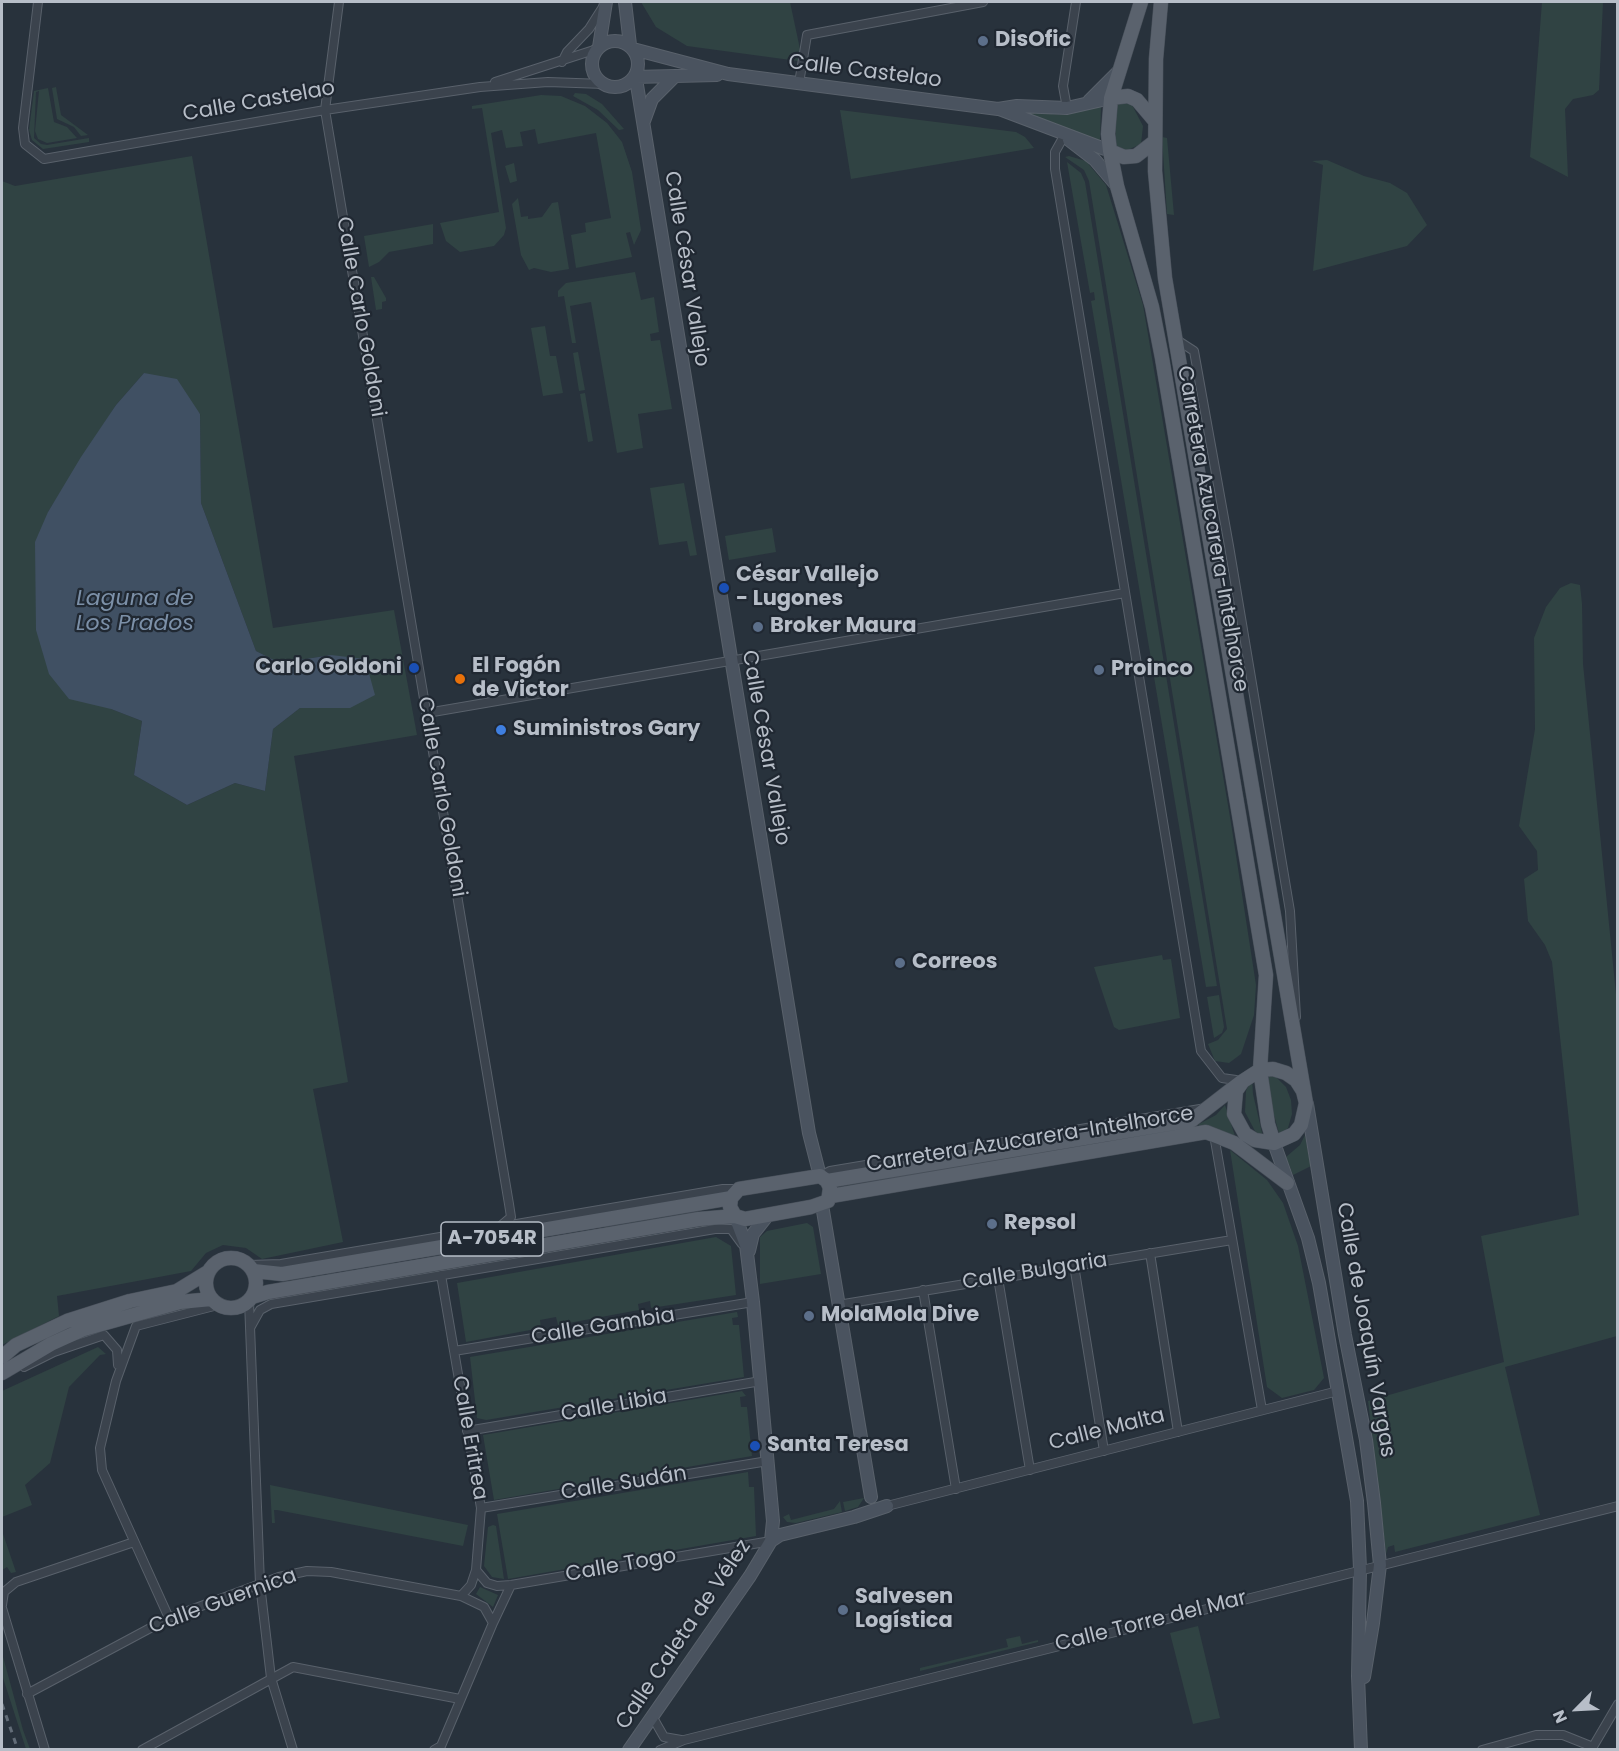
<!DOCTYPE html>
<html>
<head>
<meta charset="utf-8">
<style>
	body { margin:0 }
	#map { position:relative; width:1619px; height:1751px; overflow:hidden; background:#28323c; font-family:Poppins,sans-serif }
	canvas { display:block }
	.frame { position:absolute; inset:0; border:3px solid #b7bec8; pointer-events:none }
	.north { position:absolute; left:1547px; top:1679px; width:60px; height:60px; -webkit-text-stroke:4px #202832; paint-order:stroke; rotate:246deg; font-size:16px; font-weight:700; line-height:24px; text-align:center; color:#b7bec8 }
	.north::after { content:''; display:block; margin:auto; width:21px; height:27px; background:#b7bec8; clip-path:polygon(50% 0,100% 100%,50% 72%,0 100%) }
</style>
</head>
<body>
<div id="map">
<canvas width="1619" height="1751"></canvas>
<div class="frame"></div>
<div class="north">N</div>
</div>
<script>
const ctx = document.querySelector('canvas').getContext('2d');
ctx.lineJoin = 'round';
function paint(path, color) { ctx.fillStyle = color; ctx.fill(path, 'evenodd'); }
const poly = rows => new Path2D(rows.map(r => 'M' + r).join(''));
function trace(path, color, width, dash) { ctx.strokeStyle = color; ctx.lineWidth = width; ctx.lineCap = dash ? 'butt' : 'round'; ctx.setLineDash(dash || []); ctx.stroke(path); }
function drawText(font, color, halo, rows, align = 'center') {
  ctx.font = font + ' Poppins,sans-serif'; ctx.lineWidth = 4.5; ctx.setLineDash([]); ctx.textBaseline = 'middle'; ctx.strokeStyle = halo; ctx.fillStyle = color; for (const [text, x, y, turn = 0] of rows) {
    ctx.save(); ctx.translate(x, y); ctx.rotate((+turn || 0) * Math.PI / 180); ctx.textAlign = isNaN(turn) ? turn : align; if (halo) ctx.strokeText(text, 0, 0); ctx.fillText(text, 0, 0); ctx.restore();
  }
}
const green = poly([
	[641,2,790,2,800,49,798,61,687,46,656,27],
	[1542,2,1603,2,1599,90,1593,95,1573,99,1565,109,1568,177,1530,157],
	[56,87,61,115,88,135,81,136,74,127,57,119,52,88],
	[48,88,54,122,67,127,77,138,47,143,38,139,35,131,39,91,36,92,34,138,41,144,47,145,89,138,89,142,43,149,32,140,29,130,34,91],
	[575,93,586,94,602,104,624,129,619,130,598,110,573,96],
	[541,95,561,96,585,106,607,123,622,142,632,172,641,230,634,245,630,232,626,233,632,257,576,268,571,235,586,232,585,223,611,218,596,133,538,144,535,129,520,132,523,146,506,148,502,130,491,133,506,228,504,235,494,246,460,252,446,241,440,223,499,212,482,108,472,109,472,106],
	[1124,102,1132,105,1143,126,1141,144,1125,151,1116,146,1115,128,1117,104],
	[1101,106,1100,141,1025,115,1025,112,1065,115],
	[840,110,1016,132,1025,137,1034,148,851,179],
	[1162,137,1167,138,1174,215,1167,214],
	[192,156,273,628,394,610,417,735,294,756,348,1082,313,1089,343,1242,262,1259,246,1248,223,1245,206,1253,191,1271,57,1296,59,1316,2,1345,2,181,15,186],
	[144,373,200,414,201,503,256,651,280,663,331,655,350,708,300,708,273,729,265,791,235,783,187,805,134,775,142,721,111,709,48,512,116,405],
	[1069,156,1086,161,1106,185,1143,305,1231,823,1256,985,1254,1015,1241,1054,1229,1063,1215,1061,1208,1044,1218,1040,1227,1029,1089,181,1084,170,1065,157],
	[1327,160,1364,176,1390,183,1407,193,1427,225,1407,246,1313,271,1323,165,1312,161],
	[1067,162,1081,173,1085,182,1217,986,1206,987,1091,301,1095,300,1094,292,1090,293],
	[514,163,517,181,510,183,505,166],
	[518,198,521,217,528,216,528,219,542,217,552,203,558,202,569,269,551,272,534,268,529,270,521,255,512,204],
	[433,224,433,244,389,252,379,262,369,267,364,236],
	[635,272,641,300,654,297,659,332,650,334,651,341,660,340,672,409,638,414,643,448,617,453,591,302,570,306,576,343,572,343,564,296,558,297,558,291,566,283],
	[371,277,374,277,386,298,386,301,382,302,382,309,376,310],
	[545,326,550,356,556,356,563,393,543,396,531,328],
	[578,352,585,390,579,391,573,353],
	[585,393,593,441,588,442,580,394],
	[684,483,697,555,690,556,687,541,659,545,650,488],
	[772,528,776,552,729,560,725,536],
	[1571,583,1580,585,1582,604,1583,664,1618,1014,1617,1336,1505,1367,1540,1515,1395,1552,1394,1545,1388,1547,1386,1554,1368,1401,1504,1362,1481,1236,1579,1215,1552,962,1545,945,1528,921,1524,879,1538,870,1537,851,1519,826,1535,729,1534,638,1546,607,1560,588],
	[1162,955,1163,960,1171,959,1180,1018,1119,1030,1114,1027,1094,967],
	[1219,995,1224,1027,1222,1033,1214,1038,1207,997],
	[1268,1073,1276,1077,1286,1087,1291,1100,1292,1114,1288,1128,1280,1137,1271,1104],
	[1252,1078,1253,1094,1263,1137,1255,1131,1245,1112,1246,1091],
	[1225,1105,1235,1136,1207,1126,1199,1127,1199,1124,1216,1115],
	[1305,1135,1311,1166,1293,1175,1286,1157,1300,1145],
	[1230,1150,1267,1180,1283,1203,1298,1246,1324,1378,1314,1390,1282,1398,1267,1387],
	[807,1223,813,1227,821,1274,760,1284,760,1237,767,1231],
	[716,1237,731,1246,736,1295,651,1308,650,1301,638,1304,639,1310,558,1325,556,1317,540,1320,541,1328,466,1342,457,1283],
	[737,1312,738,1317,732,1318,733,1325,739,1325,744,1377,486,1420,477,1418,470,1357],
	[98,1347,106,1354,100,1355,69,1387,50,1463,25,1485,32,1505,2,1517,2,1391],
	[742,1391,746,1396,740,1397,741,1407,747,1407,752,1456,494,1500,483,1435],
	[748,1472,749,1487,754,1487,756,1536,508,1579,497,1514],
	[270,1485,468,1525,463,1546,277,1510,274,1510,275,1523,272,1523],
	[864,1498,858,1507,845,1511,843,1502],
	[840,1501,842,1512,796,1523,787,1522,783,1517,789,1514,791,1520,834,1509],
	[493,1525,496,1526,504,1579,492,1577,484,1566,488,1527],
	[2,1531,16,1572,11,1573,7,1567,2,1570],
	[480,1587,498,1595,493,1607,476,1594],
	[1198,1626,1220,1718,1193,1724,1170,1633],
	[1020,1636,1022,1644,1038,1640,1038,1642,920,1671,920,1668,1008,1647,1006,1639],
	[2,1653,23,1730,30,1749,26,1749,2,1675]
]);
const water = poly([
	[144,373,177,379,200,414,201,503,256,651,280,663,331,655,365,659,375,695,350,708,300,708,273,729,265,791,235,783,187,805,134,775,142,721,111,709,69,699,49,674,36,630,35,542,48,512,81,457,116,405]
]);
const street = poly([
	[38,2,23,128,25,144,44,159,325,110,480,87,548,82,604,84],
	[339,2,325,110,509,1204,511,1217,497,1229],
	[562,62,567,52,589,29,603,7],
	[495,82,597,49],
	[799,83,807,35,983,2],
	[1067,108,1063,86,1076,2],
	[1064,136,1055,152,1055,169,1201,1051,1222,1078,1243,1081],
	[1177,340,1194,351,1229,546,1290,911,1296,1017],
	[427,713,1125,593],
	[1214,1135,1262,1410],
	[820,1176,830,1171,1206,1108],
	[1150,1253,1178,1432],
	[249,1265,281,1264,723,1189,739,1189],
	[1074,1265,1104,1451],
	[441,1275,481,1508,476,1570,471,1585,461,1596],
	[998,1278,1030,1470],
	[923,1290,956,1489],
	[249,1301,260,1584,271,1678,293,1750],
	[838,1305,1232,1240],
	[250,1328,260,1310,271,1304,715,1229,731,1229,742,1244],
	[454,1351,753,1302],
	[24,1367,54,1352,104,1335,117,1350,118,1365],
	[467,1431,761,1381],
	[887,1506,1338,1391],
	[481,1508,768,1461],
	[476,1570,487,1583,497,1586,511,1585,771,1541],
	[2,1605,4,1592,16,1582,134,1542],
	[2,1608,45,1750],
	[169,1618,102,1470,100,1448,116,1381,136,1326,218,1305],
	[493,1623,511,1585],
	[27,1694,169,1618,279,1577,307,1571,331,1572,461,1596,484,1607,493,1623,441,1746,434,1750],
	[652,1716,664,1737,681,1740],
	[142,1750,293,1667,460,1699],
	[660,1750,684,1740,1618,1506],
	[1482,1750,1536,1735,1563,1735,1593,1747],
	[1591,1750,1618,1704]
]);
const secondary = poly([
	[625,2,630,45],
	'592 64a23 23 0 1 1 46 0a23 23 0 1 1-46 0Z',
	[599,47,606,2],
	[633,49,728,74,998,109,1017,106,1067,108,1111,98],
	[634,77,717,75],
	[633,79,637,85,809,1133,820,1176],
	[1089,101,1118,72],
	[999,109,1110,151],
	[644,121,652,99,674,77],
	[1069,140,1095,160,1117,186],
	[1307,1104,1345,1335,1366,1440,1374,1503,1380,1565,1373,1623,1364,1677],
	[1274,1143,1308,1238,1319,1283,1357,1501,1360,1569,1358,1676,1361,1750],
	[822,1205,871,1497],
	[749,1251,753,1234,768,1215],
	[771,1541,780,1535,854,1517,887,1506],
	[629,1750,750,1576,771,1541,773,1521,753,1302,746,1245,735,1216]
]);
const primary = poly([
	[1141,2,1111,98,1108,134,1110,151,1117,186,1152,307,1162,358,1266,975,1260,1070,1268,1124,1274,1143],
	[1161,2,1156,59,1155,171,1165,278,1306,1103,1301,1125,1294,1134,1274,1143,1255,1140,1245,1134,1234,1114,1236,1091,1243,1081,1260,1070,1273,1069,1286,1073,1296,1080,1303,1091,1306,1103],
	[1111,98,1128,96,1137,100,1154,120],
	[1110,151,1124,157,1136,156,1154,142],
	[827,1181,1192,1120,1241,1082],
	[831,1196,1206,1132,1234,1143,1287,1183],
	'206 1283a25 25 0 1 1 50 0a25 25 0 1 1-50 0Z',
	[254,1271,282,1274,731,1198],
	[252,1297,268,1292,699,1219,735,1216,745,1219,811,1207,828,1201,830,1188,827,1181,820,1176,739,1189,731,1198,730,1207,735,1216],
	[2,1357,16,1345,67,1321,130,1301,177,1291,208,1272],
	[2,1373,51,1344,84,1329,180,1302,212,1299]
]);
const rail = poly([
	[2,1704,18,1750]
]);
const markers = [
	[983,41,6,"#5c6f8a"],
	[724,588,6,"#1a4fb4"],
	[758,627,6,"#5c6f8a"],
	[414,668,6,"#1a4fb4"],
	[1099,670,6,"#5c6f8a"],
	[460,679,6,"#e8710a"],
	[501,730,6,"#3f7fe0"],
	[900,963,6,"#5c6f8a"],
	[992,1224,6,"#5c6f8a"],
	[809,1316,6,"#5c6f8a"],
	[755,1446,6,"#1a4fb4"],
	[843,1610,6,"#5c6f8a"]
];
const shields = [
	[492,1239,102]
];
const shieldNames = [
	["A-7054R",492,1239]
];
const poiNames = [
	["DisOfic",995,41],
	["César Vallejo",736,576],
	["- Lugones",736,600],
	["Broker Maura",770,627],
	["El Fogón",472,667],
	["de Victor",472,691],
	["Carlo Goldoni",402,668,"right"],
	["Proinco",1111,670],
	["Suministros Gary",513,730],
	["Correos",912,963],
	["Repsol",1004,1224],
	["MolaMola Dive",821,1316],
	["Santa Teresa",767,1446],
	["Salvesen",855,1598],
	["Logística",855,1622]
];
const streetNames = [
	["Calle Castelao",865,72,7],
	["Calle Castelao",259,102,-10],
	["Calle César Vallejo",686,269,81],
	["Calle Carlo Goldoni",360,317,80],
	["Carretera Azucarera-Intelhorce",1212,529,80],
	["Calle César Vallejo",765,748,80],
	["Calle Carlo Goldoni",441,797,80],
	["Carretera Azucarera-Intelhorce",1030,1140,-9],
	["Calle Bulgaria",1035,1272,-9],
	["Calle Gambia",603,1327,-9],
	["Calle de Joaquín Vargas",1365,1330,80],
	["Calle Libia",614,1406,-10],
	["Calle Malta",1107,1430,-14],
	["Calle Eritrea",469,1438,80],
	["Calle Sudán",624,1484,-9],
	["Calle Togo",621,1566,-10],
	["Calle Guernica",223,1602,-20],
	["Calle Torre del Mar",1151,1622,-14],
	["Calle Caleta de Vélez",684,1635,-56]
];
const waterNames = [
	["Laguna de",135,599],
	["Los Prados",135,624]
];
paint(green, '#304343');
paint(water, '#405063');
trace(street, '#59616b', 10);
trace(secondary, '#59616b', 14);
trace(primary, '#474f59', 15);
trace(street, '#3b434d', 8);
trace(secondary, '#4a535f', 12);
trace(primary, '#5a626d', 14);
trace(rail, '#636d78', 3, [6, 6]);
for (const [x, y, r, color] of markers) { const dot = new Path2D(); dot.arc(x, y, r, 0, 2 * Math.PI); ctx.fillStyle = color; ctx.fill(dot); trace(dot, '#202832', 2); }
for (const [x, y, w] of shields) { const box = new Path2D(); box.roundRect(x - w / 2, y - 17, w, 34, 4.5); ctx.fillStyle = '#202832'; ctx.fill(box); trace(box, '#b7bec8', 1.5); }
drawText('bold 20px', '#b7bec8', null, shieldNames);
drawText('bold 21px', '#b7bec8', '#202832', poiNames, 'left');
drawText('21px', '#b7bec8', '#202832', streetNames);
drawText('italic 22px', '#7c90a8', '#202832', waterNames);
</script>
</body>
</html>
